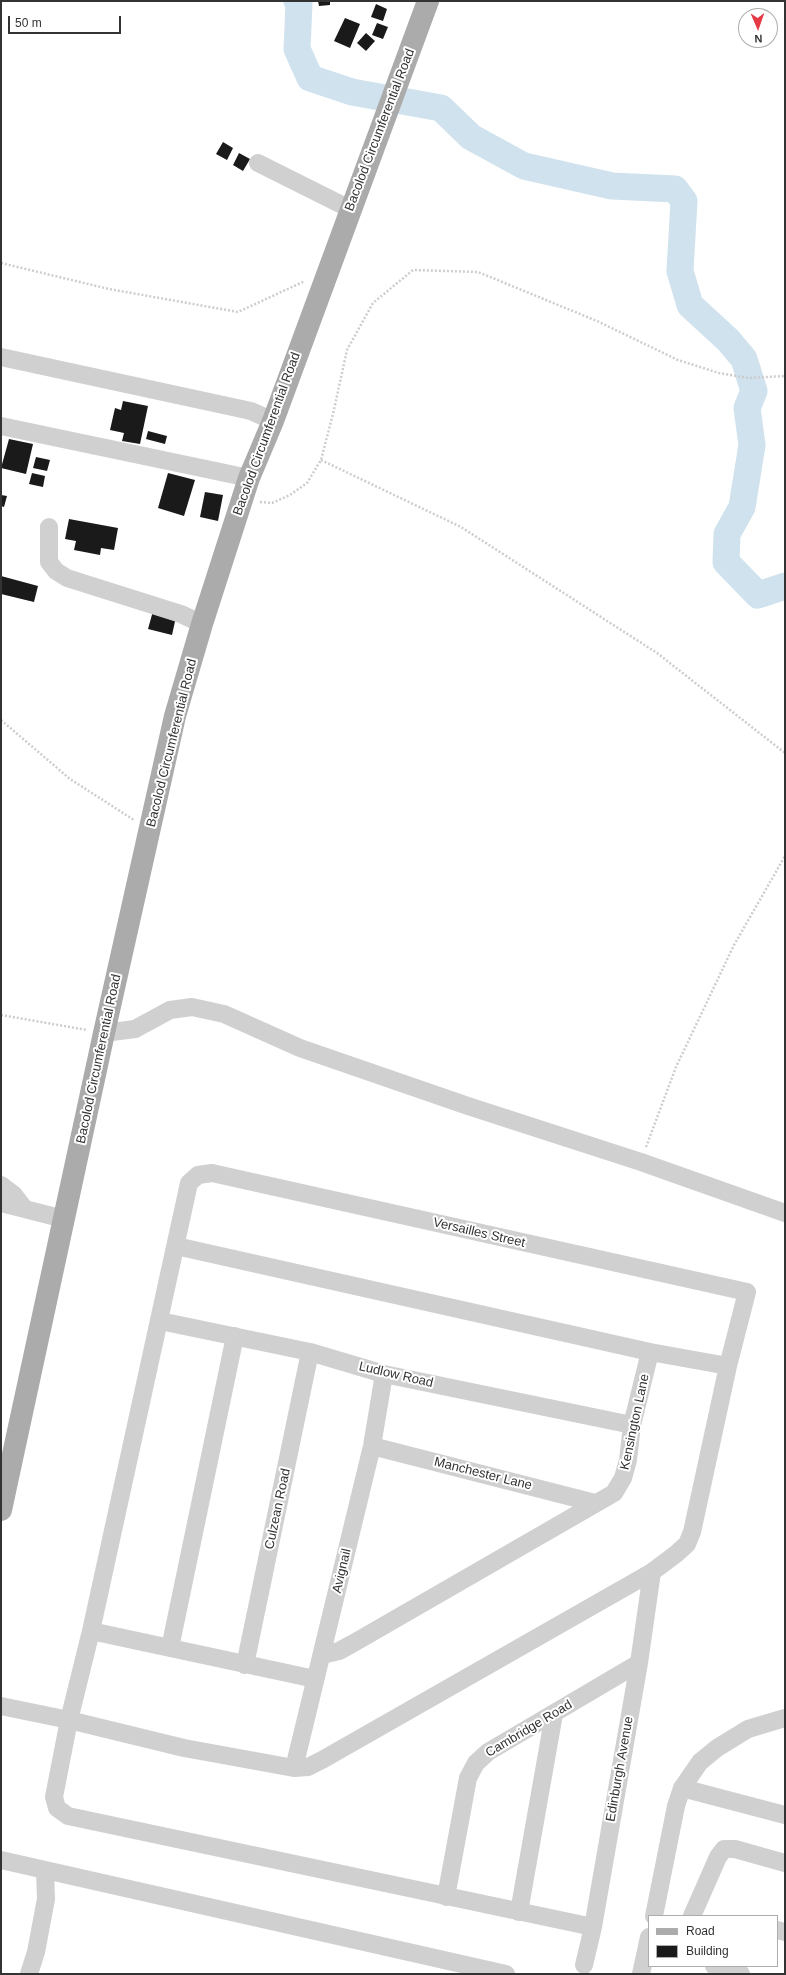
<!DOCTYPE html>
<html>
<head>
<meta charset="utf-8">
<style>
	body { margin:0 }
	#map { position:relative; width:786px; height:1975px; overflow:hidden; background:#fff; font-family:Helvetica,sans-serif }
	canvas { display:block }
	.frame { position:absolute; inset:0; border:2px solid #333; pointer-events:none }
	.legend { position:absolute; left:648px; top:1915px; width:130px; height:52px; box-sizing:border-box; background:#fff; border:1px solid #adadad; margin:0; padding:5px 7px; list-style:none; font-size:12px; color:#333 }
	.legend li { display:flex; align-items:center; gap:8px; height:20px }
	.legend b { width:20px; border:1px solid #adadad }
	.north { position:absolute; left:738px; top:8px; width:40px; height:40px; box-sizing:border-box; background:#fff; border:1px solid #adadad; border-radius:50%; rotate:178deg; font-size:11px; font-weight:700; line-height:16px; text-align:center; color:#333 }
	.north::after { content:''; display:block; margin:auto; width:14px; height:18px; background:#e63946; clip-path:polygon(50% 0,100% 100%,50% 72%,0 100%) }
	.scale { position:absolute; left:8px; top:16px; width:113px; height:18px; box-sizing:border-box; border:2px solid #333; border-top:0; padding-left:5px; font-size:12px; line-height:14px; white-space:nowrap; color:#333; -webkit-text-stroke:3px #fff; paint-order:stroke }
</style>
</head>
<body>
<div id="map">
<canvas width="786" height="1975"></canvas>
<div class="frame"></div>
<ul class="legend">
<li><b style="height:5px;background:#ababab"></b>Road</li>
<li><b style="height:11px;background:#1a1a1a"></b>Building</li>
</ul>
<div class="north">N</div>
<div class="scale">50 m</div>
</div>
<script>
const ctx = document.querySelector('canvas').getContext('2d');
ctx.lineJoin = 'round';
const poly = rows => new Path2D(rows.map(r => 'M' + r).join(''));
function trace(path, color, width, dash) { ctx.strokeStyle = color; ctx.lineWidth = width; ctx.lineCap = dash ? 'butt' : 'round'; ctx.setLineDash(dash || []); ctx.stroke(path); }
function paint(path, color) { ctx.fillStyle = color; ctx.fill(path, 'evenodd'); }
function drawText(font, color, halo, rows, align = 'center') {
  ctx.font = font + ' Helvetica,sans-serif'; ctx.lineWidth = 4; ctx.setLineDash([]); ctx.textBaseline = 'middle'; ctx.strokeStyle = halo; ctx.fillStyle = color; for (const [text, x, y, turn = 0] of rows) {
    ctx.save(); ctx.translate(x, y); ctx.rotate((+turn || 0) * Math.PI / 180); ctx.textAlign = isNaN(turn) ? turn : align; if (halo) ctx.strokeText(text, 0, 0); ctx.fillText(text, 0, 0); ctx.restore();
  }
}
const river = poly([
	[297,1,299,4,297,49,310,78,352,92,441,108,471,137,524,166,612,186,675,189,684,201,680,271,690,305,728,340,744,359,754,391,747,408,752,445,742,507,727,534,726,562,758,595,785,586]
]);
const building = poly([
	[318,1,330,1,330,5,319,6],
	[376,4,387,9,383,21,371,17],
	[345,18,360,24,350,48,334,41],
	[377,23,388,27,383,39,372,35],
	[366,33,375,41,366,51,357,43],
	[223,142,233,148,227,160,216,154],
	[239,153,250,159,243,171,233,165],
	[123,401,148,406,140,444,122,441,124,433,110,430,115,408,121,410],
	[148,431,167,436,165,444,146,439],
	[9,439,33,444,26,474,1,468],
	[36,457,50,460,47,471,33,468],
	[32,473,45,476,43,487,29,484],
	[168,473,195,480,184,516,158,508],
	[205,492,223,495,218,521,200,517],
	[1,495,7,496,4,507,1,506],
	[69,519,118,528,114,550,101,548,100,555,74,550,76,541,65,539],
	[1,576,38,586,34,602,1,594],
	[153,611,176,617,172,635,148,629]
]);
const path = poly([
	[1,263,109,289,238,312,305,281],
	[321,460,461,527,657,653,785,753],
	[260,502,272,503,290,495,307,483,321,460,333,414,347,350,373,303,413,270,478,272,597,321,678,360,719,373,748,378,785,376],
	[1,720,70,779,134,820],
	[1,1015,87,1030],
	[646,1147,676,1067,734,945,785,856]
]);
const minor = poly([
	[258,163,350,209],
	[1,357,251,411,273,421],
	[1,426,249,478],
	[49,527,49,562,56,571,67,578,181,614,202,624],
	[104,1033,135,1029,170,1010,192,1007,224,1014,300,1048,468,1106,641,1162,785,1213],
	[1,1185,14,1195,24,1208],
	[1,1203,64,1219],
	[176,1246,650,1352,728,1366],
	[160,1321,310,1352,384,1374,632,1425],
	[372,1446,595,1503],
	[91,1631,315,1679],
	[170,1648,235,1336],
	[322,1655,339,1651,352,1644,614,1493,623,1478,628,1460,632,1425,650,1352],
	[245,1665,310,1352],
	[1,1706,69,1720,184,1748,294,1768,308,1767,322,1760,652,1572,676,1554,687,1544,692,1532,728,1366,747,1292,212,1173,198,1175,189,1183,91,1631,69,1720,54,1797,57,1808,68,1816,593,1927],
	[294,1768,372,1446,384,1374],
	[682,1788,785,1815],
	[1,1860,506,1974],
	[446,1897,468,1778,476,1763,488,1752,639,1663],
	[519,1912,554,1714],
	[654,1916,676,1806,682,1788,700,1762,717,1748,748,1729,785,1718],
	[692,1916,718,1857,724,1849,735,1849,785,1863],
	[777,1930,785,1932],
	[584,1965,593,1927,639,1663,652,1572],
	[714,1966,741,1974],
	[29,1974,36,1952,46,1899,45,1870],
	[641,1974,649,1937]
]);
const major = poly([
	[1,1510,104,1033,175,716,202,624,249,478,273,421,428,1]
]);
const streetNames = [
	["Bacolod Circumferential Road",380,130,-69],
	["Bacolod Circumferential Road",267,434,-70],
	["Bacolod Circumferential Road",172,743,-76],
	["Bacolod Circumferential Road",99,1059,-78],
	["Versailles Street",479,1233,13],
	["Ludlow Road",396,1375,13],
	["Kensington Lane",635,1422,-78],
	["Manchester Lane",483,1474,14],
	["Culzean Road",278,1509,-78],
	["Avignail",342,1571,-77],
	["Cambridge Road",529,1729,-31],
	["Edinburgh Avenue",620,1769,-80]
];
trace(river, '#cfe2ee', 27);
paint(building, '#1a1a1a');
trace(path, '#cdcdcd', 2.5, [2, 2]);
trace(minor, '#d0d0d0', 18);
trace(major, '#ababab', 22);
drawText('13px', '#333', '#fff', streetNames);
</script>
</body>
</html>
